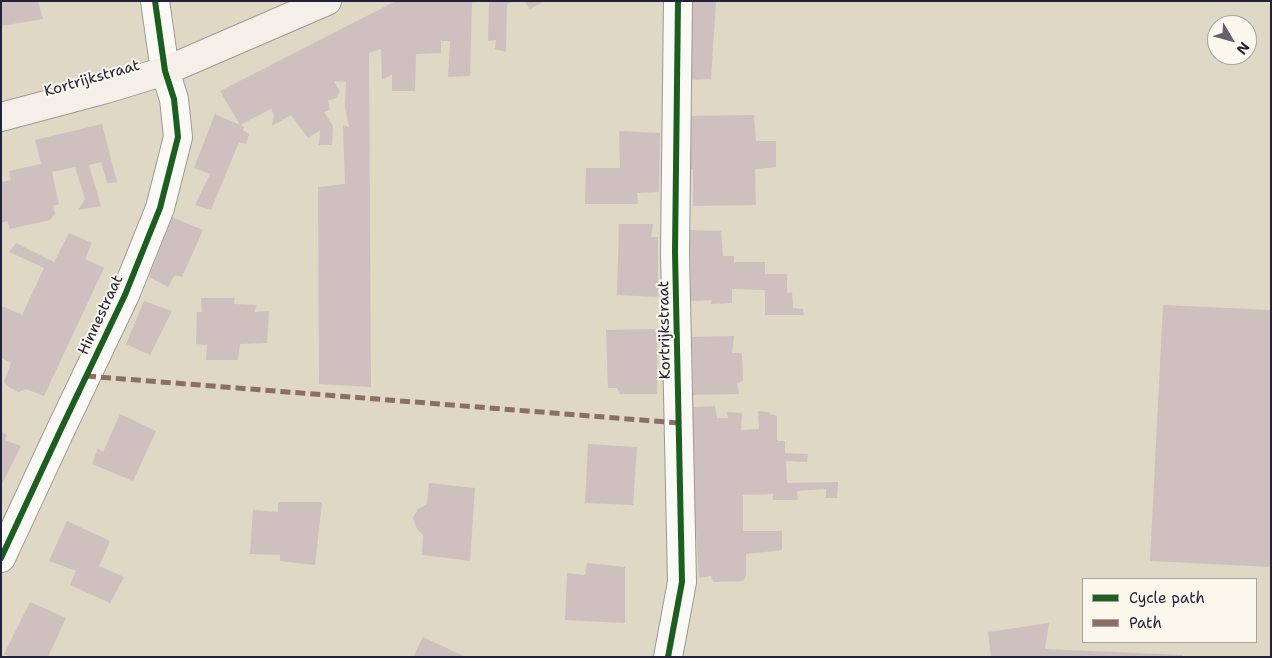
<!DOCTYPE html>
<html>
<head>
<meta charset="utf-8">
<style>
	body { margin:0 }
	#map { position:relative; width:1272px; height:658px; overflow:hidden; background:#dfd8c5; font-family:"Shantell Sans",sans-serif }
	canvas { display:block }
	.frame { position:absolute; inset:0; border:2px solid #22223b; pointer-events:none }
	.legend { position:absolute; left:1082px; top:578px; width:175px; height:65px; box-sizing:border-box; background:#fbf7ec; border:1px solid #a4a2a5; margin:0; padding:6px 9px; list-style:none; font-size:15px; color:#22223b }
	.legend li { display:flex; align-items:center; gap:10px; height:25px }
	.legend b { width:25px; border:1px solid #a4a2a5 }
	.north { position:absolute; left:1207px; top:15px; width:50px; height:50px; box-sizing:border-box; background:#fbf7ec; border:1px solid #a4a2a5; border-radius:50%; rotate:127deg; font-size:14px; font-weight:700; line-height:20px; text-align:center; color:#22223b }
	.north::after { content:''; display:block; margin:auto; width:18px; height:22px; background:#64626b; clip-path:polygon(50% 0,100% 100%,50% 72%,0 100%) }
</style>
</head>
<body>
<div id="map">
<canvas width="1272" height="658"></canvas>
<div class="frame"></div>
<ul class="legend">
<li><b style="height:6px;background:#1b5e20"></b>Cycle path</li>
<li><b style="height:6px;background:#8d6e63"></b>Path</li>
</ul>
<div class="north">N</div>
</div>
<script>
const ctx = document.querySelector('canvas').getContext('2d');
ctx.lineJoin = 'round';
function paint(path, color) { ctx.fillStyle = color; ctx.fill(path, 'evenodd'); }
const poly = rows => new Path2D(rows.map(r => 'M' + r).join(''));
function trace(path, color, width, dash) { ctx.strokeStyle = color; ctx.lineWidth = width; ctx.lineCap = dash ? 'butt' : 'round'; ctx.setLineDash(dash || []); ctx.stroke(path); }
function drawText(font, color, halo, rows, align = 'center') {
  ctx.font = font + ' "Shantell Sans",sans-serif'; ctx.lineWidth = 4; ctx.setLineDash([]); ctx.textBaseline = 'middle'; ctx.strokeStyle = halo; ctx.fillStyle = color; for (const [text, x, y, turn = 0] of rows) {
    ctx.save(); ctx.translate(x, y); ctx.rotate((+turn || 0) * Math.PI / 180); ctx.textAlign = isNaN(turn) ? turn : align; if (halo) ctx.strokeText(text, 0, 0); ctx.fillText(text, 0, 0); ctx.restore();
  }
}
const building = poly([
	[1,1,38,1,43,19,1,26],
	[396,1,475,1,472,3,470,76,448,77,450,41,441,41,441,53,416,54,415,91,392,91,392,74,382,80,381,49,369,53,371,387,319,384,318,187,345,184,343,125,349,127,345,107,346,82,334,81,340,92,335,99,328,100,330,110,324,112,333,126,332,145,319,145,320,130,308,138,291,115,272,126,274,115,271,109,240,125,244,127,243,130,249,134,246,144,239,142,211,210,195,205,210,174,194,168,215,114,240,125,220,91],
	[489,1,514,1,507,4,506,52,495,49,496,40,488,41],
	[524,1,545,1,530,9],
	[687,1,716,1,711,79,688,80],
	[754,115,756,141,776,141,776,167,755,169,756,205,693,206,693,169,689,170,688,116],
	[102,124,117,182,107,183,101,162,89,165,101,206,78,210,85,199,75,167,52,172,59,204,53,206,55,214,50,220,10,229,7,221,1,223,1,182,11,180,9,171,41,164,35,140],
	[619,131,660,133,659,192,637,193,638,204,585,204,586,168,620,168],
	[172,217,203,230,182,277,175,275,168,287,149,277],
	[619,224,653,224,651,237,658,237,658,297,617,295],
	[690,230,721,231,723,256,734,256,734,262,765,262,765,274,787,274,787,293,792,292,793,308,803,309,804,315,765,315,765,290,732,289,732,303,711,304,712,300,691,301],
	[69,233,92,243,85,259,104,268,44,396,26,389,18,392,6,385,4,381,11,363,1,358,1,308,2,306,22,315,44,268,9,252,16,243,54,262],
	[201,298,235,298,234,304,257,305,254,312,269,311,267,343,240,344,238,360,206,360,207,345,196,344,197,312,202,312],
	[144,301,172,311,150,355,126,344],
	[1163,305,1271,310,1271,567,1150,561],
	[657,329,657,394,620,394,617,388,608,388,606,330],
	[734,336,732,353,742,353,743,381,737,383,739,394,693,395,692,337],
	[715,406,717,418,728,418,727,412,742,413,741,430,759,429,758,411,769,412,770,414,777,416,777,441,785,441,785,453,808,454,807,462,786,461,787,483,838,482,837,498,826,498,826,489,797,491,798,500,773,500,773,494,743,495,743,531,782,531,782,550,746,554,746,576,743,581,713,582,711,576,699,578,693,485,693,407],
	[120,414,156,431,133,481,92,464,98,448,103,452],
	[1,432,7,435,5,440,21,446,1,486],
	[588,444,637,447,633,505,585,503],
	[429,483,475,488,470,561,422,555,423,535,417,529,413,518,418,509,427,504],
	[278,502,322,502,315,565,280,561,280,555,250,554,253,510,278,512],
	[67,521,110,541,99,566,124,577,110,603,70,585,76,571,49,561],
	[587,563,625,567,625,623,565,620,567,573,585,575],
	[30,602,66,618,48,657,12,657,4,654],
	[1049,623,1045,649,1183,655,1183,657,991,657,988,632],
	[423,637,466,657,413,657]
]);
const minor = poly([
	[1,558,62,427,125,295,160,208,178,137,174,99,165,71,155,1],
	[668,657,682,582,675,252,678,1]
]);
const secondary = poly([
	[1,117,106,89,165,71,327,1]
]);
const quiet = poly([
	[86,376,679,423]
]);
const cycleway = poly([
	[1,558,62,427,125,295,160,208,178,137,174,99,165,71,155,1],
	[668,657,682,582,675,252,678,1]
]);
const streetNames = [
	["Kortrijkstraat",92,79,-16],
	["Hinnestraat",101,315,-65],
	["Kortrijkstraat",665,330,-91]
];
paint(building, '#cdc0bf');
trace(minor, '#9d9991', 30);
trace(secondary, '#9d9991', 30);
trace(minor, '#faf9f6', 28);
trace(secondary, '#f4f0e9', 28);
trace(quiet, '#8d6e63', 5, [10, 5]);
trace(cycleway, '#1b5e20', 6);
drawText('15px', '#22223b', '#fbf7ec', streetNames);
</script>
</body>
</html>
